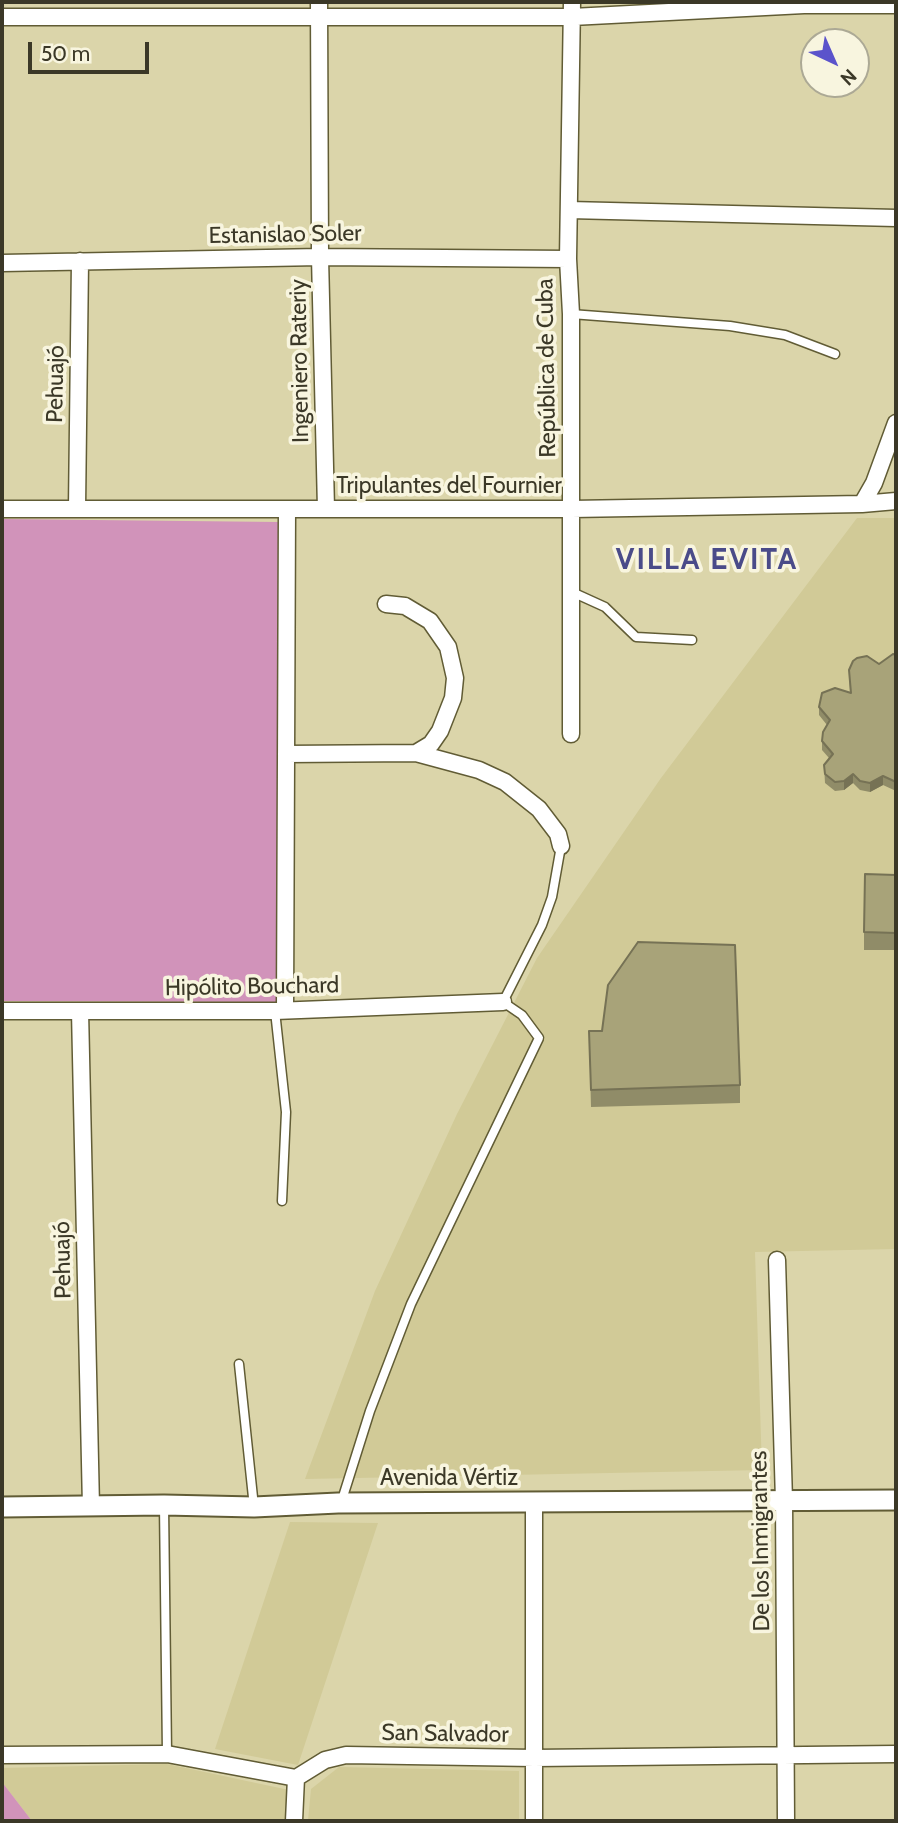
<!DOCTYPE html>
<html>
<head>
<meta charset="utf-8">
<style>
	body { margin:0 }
	#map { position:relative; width:898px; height:1823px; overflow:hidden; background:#dbd5aa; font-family:Cabin,sans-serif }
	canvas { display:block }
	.frame { position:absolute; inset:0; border:4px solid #3b3827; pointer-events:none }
	.north { position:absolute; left:800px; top:28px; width:70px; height:70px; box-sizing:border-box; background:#f8f5df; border:2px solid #aca995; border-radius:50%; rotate:136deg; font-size:19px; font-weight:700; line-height:28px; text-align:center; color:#3b3827 }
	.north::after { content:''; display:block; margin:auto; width:24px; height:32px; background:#5b53cb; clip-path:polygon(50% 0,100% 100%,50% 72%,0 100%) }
	.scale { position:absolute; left:28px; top:42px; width:121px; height:32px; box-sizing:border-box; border:4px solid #3b3827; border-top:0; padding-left:9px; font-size:21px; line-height:24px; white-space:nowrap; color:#3b3827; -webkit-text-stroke:5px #f8f5df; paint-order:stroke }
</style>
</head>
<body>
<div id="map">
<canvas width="898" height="1823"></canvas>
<div class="frame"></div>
<div class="north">N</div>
<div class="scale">50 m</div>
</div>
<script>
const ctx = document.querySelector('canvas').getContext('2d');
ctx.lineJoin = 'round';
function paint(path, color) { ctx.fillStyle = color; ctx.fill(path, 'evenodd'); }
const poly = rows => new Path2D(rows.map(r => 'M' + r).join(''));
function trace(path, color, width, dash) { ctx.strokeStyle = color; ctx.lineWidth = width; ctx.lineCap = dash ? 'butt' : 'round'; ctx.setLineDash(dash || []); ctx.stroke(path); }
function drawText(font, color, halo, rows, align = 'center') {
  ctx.font = font + ' Cabin,sans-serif'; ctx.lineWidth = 7; ctx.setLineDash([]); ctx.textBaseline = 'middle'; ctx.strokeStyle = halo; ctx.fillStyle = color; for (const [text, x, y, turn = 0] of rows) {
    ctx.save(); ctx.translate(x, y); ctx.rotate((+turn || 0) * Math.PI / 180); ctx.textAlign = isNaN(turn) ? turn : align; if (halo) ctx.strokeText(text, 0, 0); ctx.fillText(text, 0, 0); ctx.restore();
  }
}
const built = poly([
	[857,518,896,518,896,1249,755,1252,762,1470,305,1479,375,1291,457,1114,537,958,661,778],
	[290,1522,378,1523,298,1765,215,1749],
	[167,1764,289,1790,287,1821,32,1821,2,1782,2,1768],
	[339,1767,519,1771,519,1821,308,1821,311,1789]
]);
const green = poly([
	[2,519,278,522,278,1002,2,1001],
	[2,1782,32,1821,2,1821]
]);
const service = poly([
	[571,314,730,326,785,335,835,354],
	[572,592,605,607,636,637,692,640],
	[275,1011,286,1112,282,1201],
	[239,1364,254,1507],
	[341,1503,370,1411,411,1304,539,1038,522,1015,503,1002,542,925,552,897,561,846],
	[164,1505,167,1754]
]);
const minor = poly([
	[319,2,320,257,326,509],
	[2,17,572,17,804,5,896,5],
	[569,210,896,218],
	[2,263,320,257,568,259],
	[862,504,874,483,896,423],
	[77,508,80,261],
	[2,509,572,509,862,504,896,501],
	[386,604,405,606,430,621,448,647,455,678,453,698,440,731,431,744,416,753],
	[571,734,571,314,568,259,572,2],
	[286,754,416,753,479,770,505,782,539,809,558,834,561,846],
	[285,1010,287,509],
	[2,1011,275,1011,503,1002],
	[80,1011,91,1507],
	[777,1260,784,1501,786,1821],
	[534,1502,534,1821],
	[2,1755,167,1754,296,1778,325,1760,346,1755,534,1758,896,1754],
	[294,1821,296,1778]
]);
const tertiary = poly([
	[2,1507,164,1505,254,1507,338,1503,896,1500]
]);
const wall = poly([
	[896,655,896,791,883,785,870,792,860,790,853,783,844,790,835,791,825,783,824,765,829,758,822,750,822,741,827,725,819,715,819,707,850,693,849,670,879,664],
	[896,875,896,950,864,950,864,932],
	[589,1031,740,1085,740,1103,591,1107]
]);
const shadedWall = poly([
	[853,774,853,783,844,790,844,781],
	[883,776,883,785,870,792,870,783]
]);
const building = poly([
	[893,654,896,655,896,782,883,776,870,783,860,781,853,774,844,781,835,782,825,774,824,765,833,754,822,741,823,732,830,720,819,707,822,693,835,688,851,693,849,670,853,661,857,658,867,656,879,664,893,654],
	[865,874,896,875,896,933,864,932,865,874],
	[638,942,735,945,740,1085,591,1090,589,1031,602,1031,608,985,638,942]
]);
const streetNames = [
	["Estanislao Soler",285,235,-1],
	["Ingeniero Rateriy",300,361,-91],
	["República de Cuba",547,368,-91],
	["Pehuajó",56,384,-89],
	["Tripulantes del Fournier",449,486],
	["Hipólito Bouchard",252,987,-1],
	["Pehuajó",63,1260,-91],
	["Avenida Vértiz",449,1478],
	["De los Inmigrantes",761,1541,-91],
	["San Salvador",445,1734,1]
];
const districtNames = [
	["VILLA EVITA",707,560]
];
paint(built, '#d1ca97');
paint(green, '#d193ba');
trace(service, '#615c35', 11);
trace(minor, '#615c35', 19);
trace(tertiary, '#615c35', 23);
trace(service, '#fff', 8);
trace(minor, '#fff', 16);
trace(tertiary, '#fff', 19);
paint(wall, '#908c68');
paint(shadedWall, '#767255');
paint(building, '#a8a379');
trace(building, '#767255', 2);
drawText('23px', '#3b3827', '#f8f5df', streetNames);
ctx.letterSpacing = '2px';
drawText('bold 30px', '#4a4b89', '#f8f5df', districtNames);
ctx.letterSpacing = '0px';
</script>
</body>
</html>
